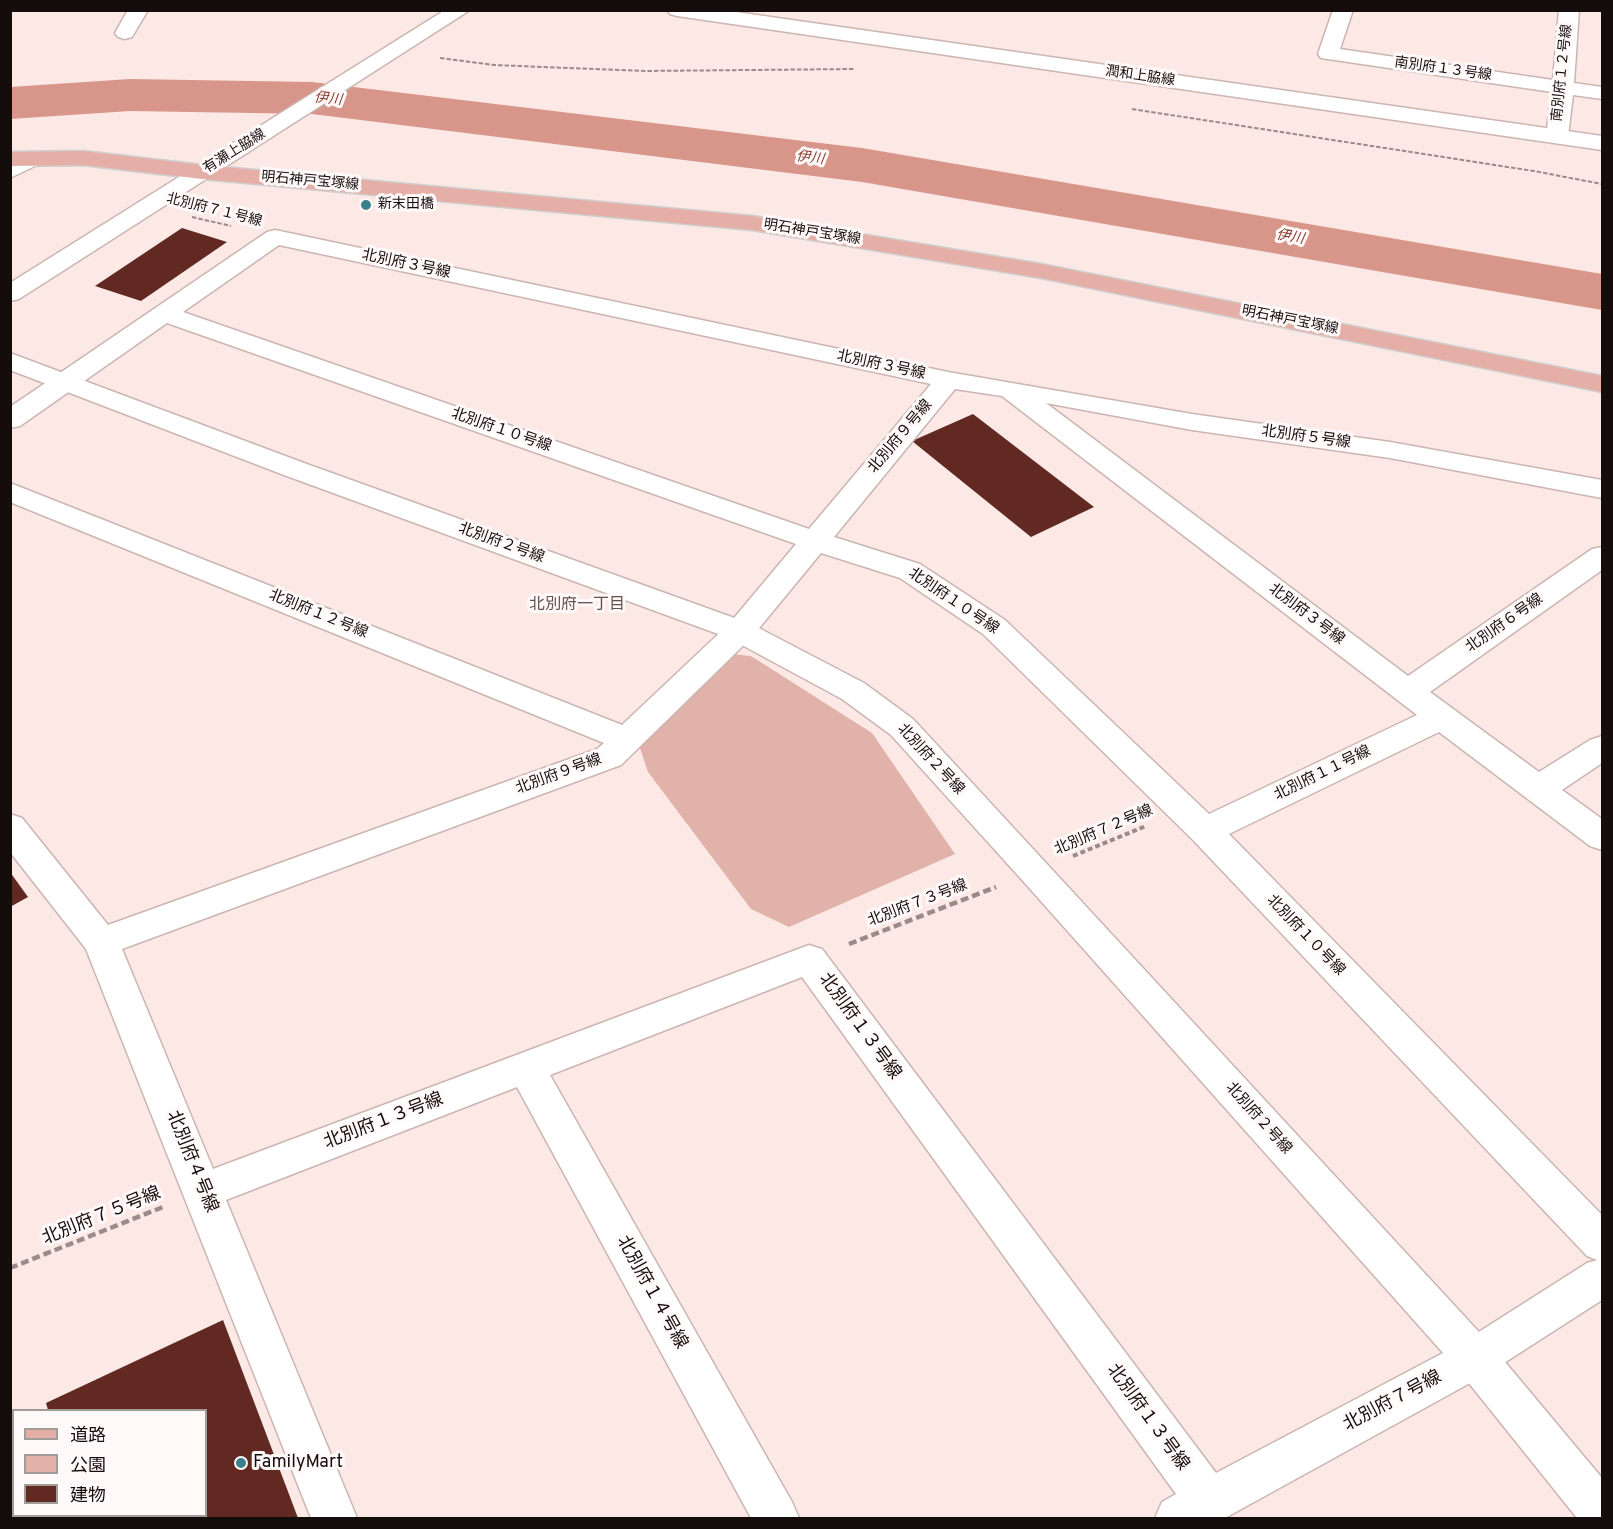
<!DOCTYPE html>
<html>
<head>
<meta charset="utf-8">
<style>
	body { margin:0 }
	#map { position:relative; width:1613px; height:1529px; overflow:hidden; background:#fce9e6; font-family:Overpass,"Noto Sans JP",sans-serif }
	canvas { display:block }
	.frame { position:absolute; inset:0; border:12px solid #150d0c; pointer-events:none }
	.legend { position:absolute; left:12px; top:1409px; width:195px; height:108px; box-sizing:border-box; background:#fffaf9; border:2px solid #a19b9a; margin:0; padding:8px 10px; list-style:none; font-size:18px; color:#150d0c }
	.legend li { display:flex; align-items:center; gap:12px; height:30px }
	.legend b { width:30px; border:2px solid #a19b9a }
</style>
</head>
<body>
<div id="map">
<canvas width="1613" height="1529"></canvas>
<div class="frame"></div>
<ul class="legend">
<li><b style="height:8px;background:#e5aea6"></b>道路</li>
<li><b style="height:16px;background:#e1b2a9"></b>公園</li>
<li><b style="height:16px;background:#612921"></b>建物</li>
</ul>
</div>
<script>
const ctx = document.querySelector('canvas').getContext('2d');
ctx.lineJoin = 'round';
function paint(path, color) { ctx.fillStyle = color; ctx.fill(path, 'evenodd'); }
const poly = rows => new Path2D(rows.map(r => 'M' + r).join(''));
function trace(path, color, width, dash) { ctx.strokeStyle = color; ctx.lineWidth = width; ctx.lineCap = dash ? 'butt' : 'round'; ctx.setLineDash(dash || []); ctx.stroke(path); }
function drawText(font, color, halo, rows, align = 'center') {
  ctx.font = font + ' Overpass,"Noto Sans JP",sans-serif'; ctx.lineWidth = 6; ctx.setLineDash([]); ctx.textBaseline = 'middle'; ctx.strokeStyle = halo; ctx.fillStyle = color; for (const [text, x, y, turn = 0] of rows) {
    ctx.save(); ctx.translate(x, y); ctx.rotate((+turn || 0) * Math.PI / 180); ctx.textAlign = isNaN(turn) ? turn : align; if (halo) ctx.strokeText(text, 0, 0); ctx.fillText(text, 0, 0); ctx.restore();
  }
}
const green = poly([
	[732,654,751,656,872,733,955,854,789,927,751,909,648,772,638,742]
]);
const river = poly([
	[130,79,312,82,862,148,1602,274,1602,310,862,182,312,114,130,111,10,119,10,87,130,79]
]);
const building = poly([
	[182,228,227,242,141,301,95,286],
	[973,414,1094,507,1031,537,912,441],
	[10,872,28,897,10,907],
	[223,1320,298,1518,80,1518,79,1516,206,1516,206,1410,48,1410,46,1403]
]);
const pathFar2 = poly([
	[440,58,494,65,645,71,855,69],
	[1132,109,1534,171,1602,184],
	[192,217,231,226]
]);
const pathFar1 = poly([
	[1073,856,1146,826]
]);
const path = poly([
	[849,944,996,887],
	[10,1268,163,1207]
]);
const street = poly([
	[128,10,148,10,132,37,125,39,118,37,115,33,128,10],
	[1333,10,1353,10,1340,49,1553,80,1559,10,1579,10,1574,83,1602,87,1602,99,1573,95,1568,136,1565,141,1557,143,1549,141,1546,136,1552,92,1321,58,1318,54,1333,10],
	[31,152,39,154,42,159,39,164,10,178,10,161,31,152],
	[275,230,948,372,1192,414,1390,442,1602,480,1602,498,1390,458,1192,430,1046,403,1408,676,1592,549,1602,547,1602,570,1430,692,1539,772,1590,740,1602,736,1602,763,1562,790,1602,819,1602,850,1590,846,1439,732,1229,834,1602,1215,1602,1300,1490,1372,1225,1518,1155,1518,1162,1502,1176,1494,802,977,550,1075,792,1502,799,1518,751,1518,517,1087,226,1200,357,1518,311,1518,86,949,10,852,10,814,22,818,108,925,597,749,604,743,10,502,10,483,622,725,729,624,796,544,167,323,20,426,10,428,10,407,267,232,275,230],
	[279,245,931,384,809,529,183,312,279,245],
	[955,389,1002,396,1417,715,1209,814,1005,620,920,564,834,537,955,389],
	[821,553,900,578,983,634,1193,840,1587,1256,1597,1260,1587,1263,1460,1344,1216,1473,822,949,809,945,213,1169,122,949,621,765,751,638,821,553]
]);
const secondary = poly([
	[445,10,470,10,19,299,10,301,10,283,445,10],
	[667,10,722,10,1602,136,1602,150,677,16,670,14,667,10],
	[10,353,304,463,751,624,864,683,913,719,1490,1344,1602,1478,1602,1518,1577,1518,1460,1372,1023,881,891,735,842,699,729,638,284,475,10,370,10,353]
]);
const primary = poly([
	[83,151,202,165,752,216,1041,264,1602,376,1602,392,1041,278,752,230,202,179,83,165,10,166,10,152,83,151]
]);
const markers = [
	[366,205,6,"#3a808c"],
	[241,1463,6,"#3a808c"]
];
const farStreetnames = [
	["南別府１３号線",1443,70,8],
	["南別府１２号線",1563,73,-84],
	["潤和上脇線",1140,77,8],
	["有瀬上脇線",235,152,-32],
	["明石神戸宝塚線",310,182,5],
	["北別府７１号線",214,211,14],
	["明石神戸宝塚線",812,233,9],
	["明石神戸宝塚線",1290,321,11]
];
const farWaternames = [
	["伊川",328,100,6],
	["伊川",810,159,7],
	["伊川",1290,238,10]
];
const farPoinames = [
	["新末田橋",378,205]
];
const streetNames = [
	["北別府３号線",406,265,12],
	["北別府３号線",881,366,12],
	["北別府１０号線",501,431,19],
	["北別府９号線",901,437,-50],
	["北別府５号線",1306,438,8],
	["北別府２号線",501,544,20],
	["北別府１０号線",953,602,34],
	["北別府１２号線",318,615,22],
	["北別府３号線",1306,615,37],
	["北別府６号線",1505,624,-35],
	["北別府２号線",930,760,47],
	["北別府１１号線",1323,774,-26],
	["北別府９号線",559,775,-20],
	["北別府７２号線",1104,831,-23],
	["北別府７３号線",918,904,-21],
	["北別府１０号線",1305,936,46],
	["北別府２号線",1258,1119,48]
];
const neighbourhoodNames = [
	["北別府一丁目",577,606]
];
const nearStreetnames = [
	["北別府１３号線",859,1027,54],
	["北別府１３号線",384,1122,-21],
	["北別府４号線",191,1162,68],
	["北別府７５号線",102,1217,-22],
	["北別府１４号線",651,1293,61],
	["北別府７号線",1393,1402,-28],
	["北別府１３号線",1147,1418,54]
];
const nearPoinames = [
	["FamilyMart",253,1463]
];
paint(green, '#e1b2a9');
paint(river, '#d8968a');
paint(building, '#612921');
trace(street, '#cbb5b1', 3);
trace(secondary, '#cbb5b1', 3);
trace(primary, '#d0cfce', 3);
trace(pathFar2, '#9a8b89', 2, [4.5, 2]);
trace(pathFar1, '#9a8b89', 4, [5, 3]);
trace(path, '#9a8b89', 4.5, [8, 4]);
paint(street, '#fff');
paint(secondary, '#fff');
paint(primary, '#e5aea6');
for (const [x, y, r, color] of markers) { const dot = new Path2D(); dot.arc(x, y, r, 0, 2 * Math.PI); ctx.fillStyle = color; ctx.fill(dot); trace(dot, '#fffaf9', 2); }
drawText('14px', '#150d0c', '#fffaf9', farStreetnames);
drawText('italic 14px', '#8a392e', '#fffaf9', farWaternames);
drawText('14px', '#150d0c', '#fffaf9', farPoinames, 'left');
drawText('15px', '#150d0c', '#fffaf9', streetNames);
drawText('16px', '#64514d', '#fffaf9', neighbourhoodNames);
drawText('18px', '#150d0c', '#fffaf9', nearStreetnames);
drawText('18px', '#150d0c', '#fffaf9', nearPoinames, 'left');
</script>
</body>
</html>
